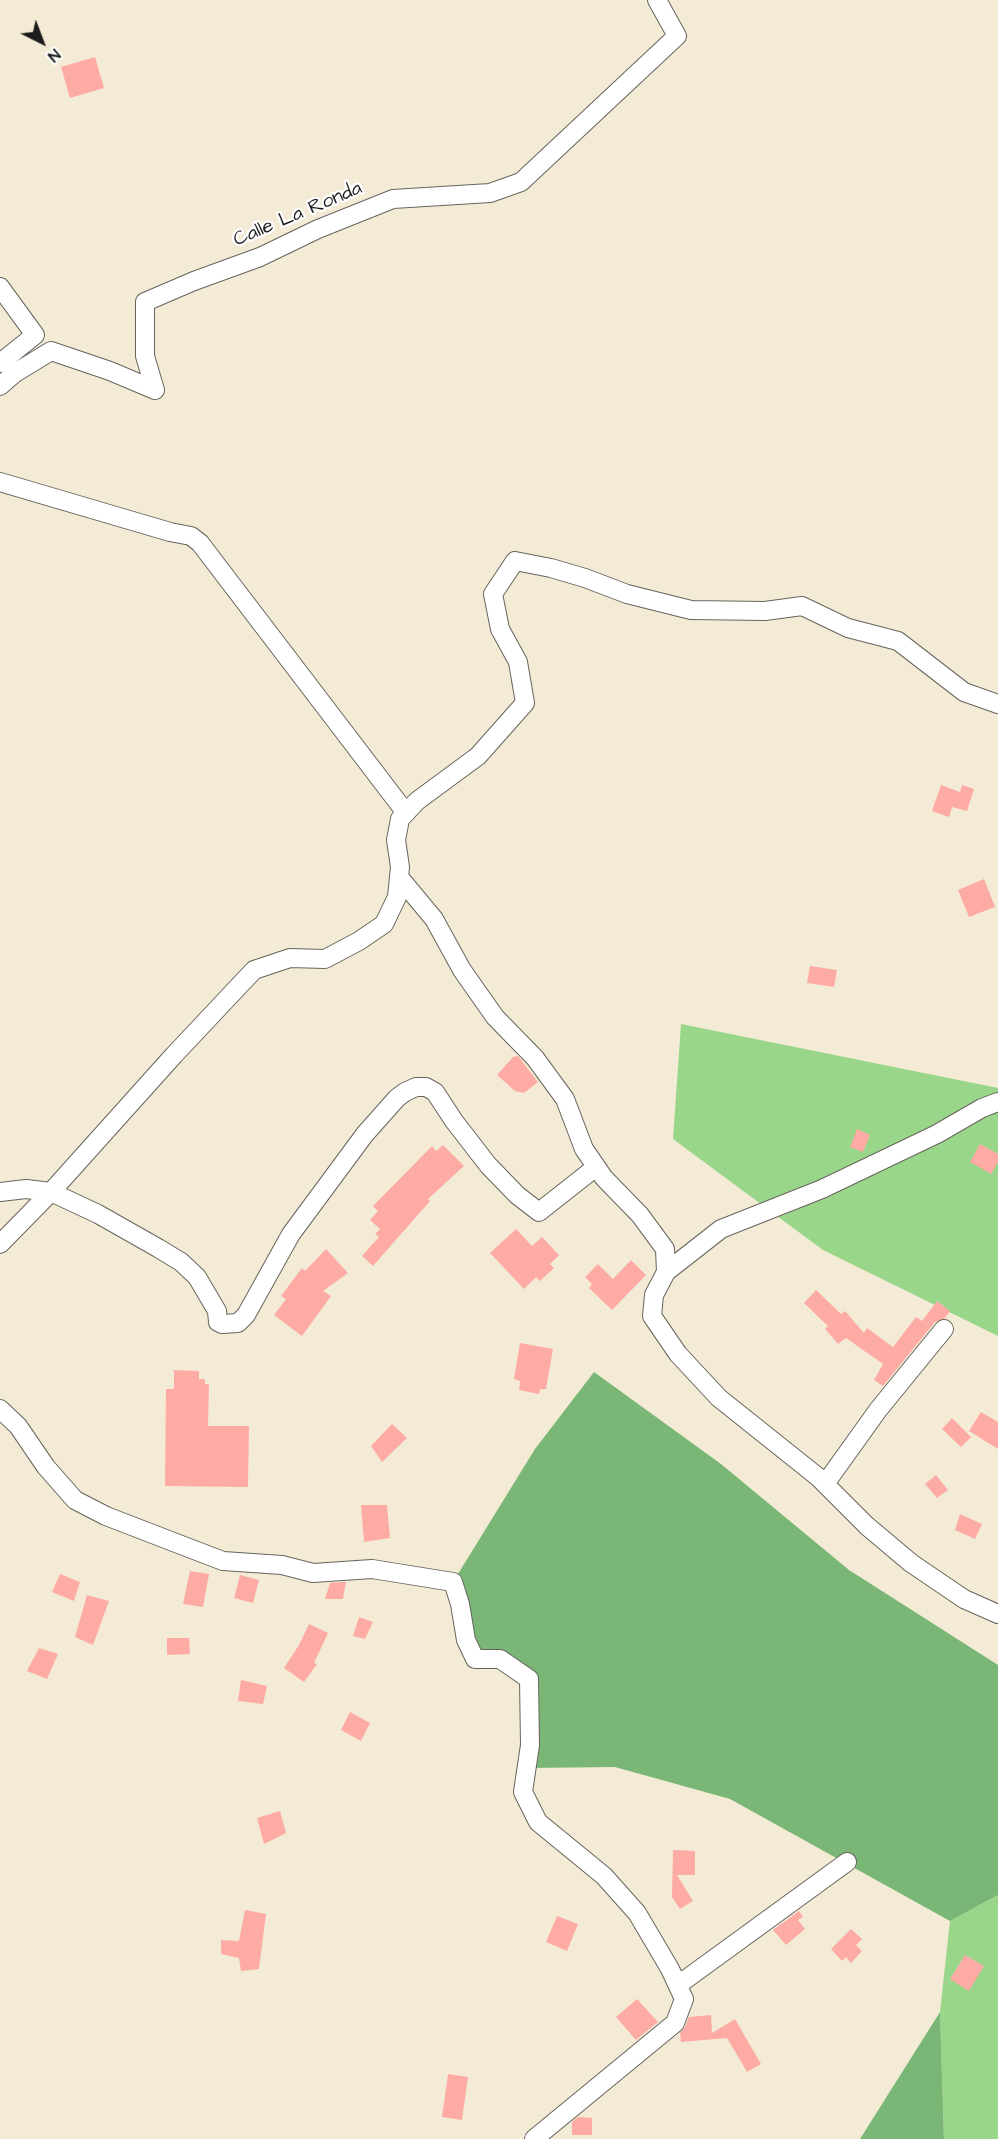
<!DOCTYPE html>
<html>
<head>
<meta charset="utf-8">
<style>
	body { margin:0 }
	#map { position:relative; width:998px; height:2139px; overflow:hidden; background:#f3ebd5; font-family:"Architects Daughter",sans-serif }
	canvas { display:block }
	.north { position:absolute; left:12px; top:12px; width:60px; height:60px; -webkit-text-stroke:4px #fff; paint-order:stroke; rotate:138deg; font-size:16px; font-weight:700; line-height:24px; text-align:center; color:#1c1c1c }
	.north::after { content:''; display:block; margin:auto; width:21px; height:27px; background:#1c1c1c; clip-path:polygon(50% 0,100% 100%,50% 72%,0 100%) }
</style>
</head>
<body>
<div id="map">
<canvas width="998" height="2139"></canvas>
<div class="north">N</div>
</div>
<script>
const ctx = document.querySelector('canvas').getContext('2d');
ctx.lineJoin = 'round';
function paint(path, color) { ctx.fillStyle = color; ctx.fill(path, 'evenodd'); }
const poly = rows => new Path2D(rows.map(r => 'M' + r).join(''));
function trace(path, color, width, dash) { ctx.strokeStyle = color; ctx.lineWidth = width; ctx.lineCap = dash ? 'butt' : 'round'; ctx.setLineDash(dash || []); ctx.stroke(path); }
function drawText(font, color, halo, rows, align = 'center') {
  ctx.font = font + ' "Architects Daughter",sans-serif'; ctx.lineWidth = 4.5; ctx.setLineDash([]); ctx.textBaseline = 'middle'; ctx.strokeStyle = halo; ctx.fillStyle = color; for (const [text, x, y, turn = 0] of rows) {
    ctx.save(); ctx.translate(x, y); ctx.rotate((+turn || 0) * Math.PI / 180); ctx.textAlign = isNaN(turn) ? turn : align; if (halo) ctx.strokeText(text, 0, 0); ctx.fillText(text, 0, 0); ctx.restore();
  }
}
const green = poly([
	[681,1024,998,1088,998,1336,823,1250,673,1139],
	[998,1895,998,2139,944,2139,940,2012,950,1921]
]);
const forest = poly([
	[594,1372,721,1464,849,1570,998,1665,998,1895,950,1921,730,1799,615,1767,527,1768,529,1679,475,1659,453,1582,535,1449],
	[940,2012,944,2139,860,2139]
]);
const building = poly([
	[95,57,104,88,70,98,61,67],
	[941,785,960,792,962,785,974,789,967,811,952,807,949,817,932,811],
	[984,879,995,907,969,917,958,890],
	[810,966,837,970,834,987,807,983],
	[518,1056,538,1082,524,1093,515,1091,497,1075,513,1057],
	[857,1129,870,1135,863,1152,850,1147],
	[980,1144,998,1154,998,1162,991,1174,970,1162],
	[443,1145,464,1166,428,1199,430,1201,373,1266,362,1256,379,1237,375,1234,380,1229,370,1220,378,1211,373,1206,432,1146,436,1151],
	[516,1229,532,1246,542,1237,559,1255,550,1264,554,1268,540,1281,536,1277,524,1289,490,1253],
	[326,1249,348,1273,323,1291,331,1296,302,1336,274,1315,286,1299,281,1296,302,1268,305,1271],
	[631,1260,646,1275,612,1310,589,1288,592,1284,585,1277,598,1264,613,1279],
	[816,1290,841,1314,845,1311,864,1333,867,1328,893,1347,916,1317,922,1321,937,1301,950,1311,945,1318,935,1322,883,1386,874,1380,883,1364,846,1338,838,1344,825,1329,828,1326,804,1303],
	[520,1343,553,1349,546,1389,540,1389,539,1394,519,1390,520,1381,514,1379],
	[174,1370,199,1371,199,1379,205,1379,205,1384,209,1384,208,1426,249,1426,248,1487,165,1486,166,1389,174,1389],
	[981,1412,998,1422,998,1449,969,1431],
	[952,1418,971,1437,961,1447,942,1429],
	[392,1424,407,1438,382,1462,371,1446],
	[936,1475,948,1490,937,1498,925,1484],
	[361,1505,387,1505,390,1538,364,1542],
	[960,1514,982,1524,975,1539,955,1530],
	[190,1571,209,1574,203,1607,183,1604],
	[60,1574,80,1582,74,1601,52,1592],
	[240,1575,259,1580,253,1603,234,1598],
	[344,1582,346,1582,343,1599,325,1599,330,1583],
	[87,1595,109,1601,93,1645,75,1637],
	[359,1617,373,1622,365,1639,353,1636],
	[309,1624,328,1633,314,1663,317,1664,304,1682,284,1668,299,1645],
	[167,1638,189,1638,190,1654,167,1655],
	[39,1648,58,1654,47,1679,27,1671],
	[241,1680,267,1686,263,1704,238,1701],
	[350,1712,370,1723,361,1741,341,1730],
	[280,1811,286,1833,264,1844,257,1818],
	[673,1850,695,1851,695,1875,677,1875,693,1901,680,1909,672,1897],
	[245,1910,266,1914,259,1969,241,1971,239,1958,221,1954,221,1940,239,1941],
	[799,1911,803,1917,798,1920,805,1929,786,1945,773,1930],
	[557,1916,578,1924,567,1951,546,1942],
	[851,1929,862,1939,856,1945,862,1951,851,1963,846,1957,842,1961,831,1949],
	[965,1955,984,1966,969,1991,950,1979],
	[637,1999,658,2022,636,2040,616,2017],
	[711,2015,712,2033,735,2019,761,2064,747,2072,727,2038,681,2042,680,2033,685,2027,689,2017],
	[448,2074,468,2077,462,2120,442,2117],
	[578,2117,592,2118,592,2135,572,2135,572,2122]
]);
const street = poly([
	[0,287,35,335,0,363],
	[0,386,15,373,51,351,110,371,155,390],
	[155,390,145,356,145,302,194,281,260,257,318,229,393,199,490,193,521,182,677,36,657,0],
	[0,482,170,532,191,536,200,543,406,813],
	[399,877,434,919,462,970,495,1017,535,1058,565,1099,584,1149,604,1178,640,1215,665,1249,666,1272,654,1295,652,1316,678,1354,719,1398,818,1477,867,1526,911,1563,964,1599,998,1614],
	[0,1192,26,1189,51,1192,98,1214,158,1248,181,1262,197,1277,217,1311,218,1322,222,1324,238,1323,246,1315,291,1234,365,1134,397,1098,405,1092,416,1087,426,1087,435,1092,454,1121,488,1165,517,1195,539,1212,596,1167],
	[0,1244,51,1192,174,1055,254,970,290,958,325,959,359,941,384,924,397,897,400,867,396,840,400,819,417,801,478,756,525,703,518,662,500,629,493,594,515,561,551,568,585,578,627,594,691,610,765,611,802,606,848,628,898,641,964,692,998,704],
	[666,1272,721,1229,822,1189,937,1134,982,1108,998,1102],
	[0,1409,18,1426,46,1467,75,1500,106,1516,189,1548,223,1561,282,1565,313,1573,372,1569,453,1582,460,1604,466,1640,475,1659,500,1659,529,1679,530,1745,523,1792,538,1822,604,1876,637,1913,670,1969,684,1999,675,2023,534,2139],
	[825,1484,878,1410,944,1329],
	[678,1985,847,1862]
]);
const streetNames = [
	["Calle La Ronda",298,215,-23]
];
paint(green, '#99d68a');
paint(forest, '#7ab776');
paint(building, '#feaba5');
trace(street, '#67645d', 20);
trace(street, '#fff', 18);
drawText('20px', '#1c1c1c', '#fff', streetNames);
</script>
</body>
</html>
